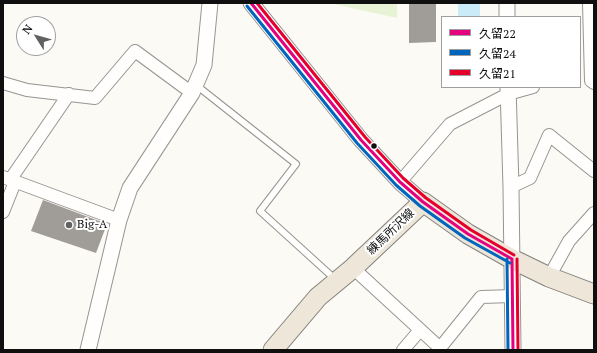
<!DOCTYPE html>
<html>
<head>
<meta charset="utf-8">
<style>
	body { margin:0 }
	#map { position:relative; width:597px; height:353px; overflow:hidden; background:#fcfaf4; font-family:"PT Serif","Noto Sans JP",serif }
	canvas { display:block }
	.frame { position:absolute; inset:0; border:4px solid #0f0f0f; pointer-events:none }
	.legend { position:absolute; left:441px; top:16px; width:140px; height:72px; box-sizing:border-box; background:#fff; border:1px solid #9f9f9f; margin:0; padding:5px 7px; list-style:none; font-size:12px; color:#0f0f0f }
	.legend li { display:flex; align-items:center; gap:8px; height:20px }
	.legend b { width:20px; border:1px solid #9f9f9f }
	.north { position:absolute; left:16px; top:16px; width:40px; height:40px; box-sizing:border-box; background:#fff; border:1px solid #9f9f9f; border-radius:50%; rotate:307deg; font-size:11px; font-weight:700; line-height:16px; text-align:center; color:#0f0f0f }
	.north::after { content:''; display:block; margin:auto; width:14px; height:18px; background:#62615f; clip-path:polygon(50% 0,100% 100%,50% 72%,0 100%) }
</style>
</head>
<body>
<div id="map">
<canvas width="597" height="353"></canvas>
<div class="frame"></div>
<ul class="legend">
<li><b style="height:5px;background:#e5007d"></b>久留22</li>
<li><b style="height:5px;background:#0065bd"></b>久留24</li>
<li><b style="height:5px;background:#e4002b"></b>久留21</li>
</ul>
<div class="north">N</div>
</div>
<script>
const ctx = document.querySelector('canvas').getContext('2d');
ctx.lineJoin = 'round';
function paint(path, color) { ctx.fillStyle = color; ctx.fill(path, 'evenodd'); }
const poly = rows => new Path2D(rows.map(r => 'M' + r).join(''));
function trace(path, color, width, dash) { ctx.strokeStyle = color; ctx.lineWidth = width; ctx.lineCap = dash ? 'butt' : 'round'; ctx.setLineDash(dash || []); ctx.stroke(path); }
function drawText(font, color, halo, rows, align = 'center') {
  ctx.font = font + ' "PT Serif","Noto Sans JP",serif'; ctx.lineWidth = 4; ctx.setLineDash([]); ctx.textBaseline = 'middle'; ctx.strokeStyle = halo; ctx.fillStyle = color; for (const [text, x, y, turn = 0] of rows) {
    ctx.save(); ctx.translate(x, y); ctx.rotate((+turn || 0) * Math.PI / 180); ctx.textAlign = isNaN(turn) ? turn : align; if (halo) ctx.strokeText(text, 0, 0); ctx.fillText(text, 0, 0); ctx.restore();
  }
}
const green = poly([
	[329,3,397,3,397,18]
]);
const water = poly([
	[458,3,480,3,480,17,458,17]
]);
const building = poly([
	[409,3,436,3,436,42,409,43],
	[43,200,107,224,96,253,31,231]
]);
const service = poly([
	[196,85,296,164,260,211,336,280]
]);
const minor = poly([
	[589,3,591,81,594,83],
	[3,83,27,90,95,98,135,51,192,93],
	[3,177,119,220],
	[10,180,69,94],
	[400,182,450,124,508,94,533,87],
	[511,187,530,178,549,135,594,171],
	[3,212,15,182],
	[353,268,440,348,481,297,513,296],
	[549,277,569,241,594,213],
	[403,350,420,330]
]);
const tertiary = poly([
	[251,3,361,140,400,182,423,202],
	[507,3,507,17],
	[508,87,511,187,513,350],
	[88,350,119,220,130,188,192,93,204,65,210,3]
]);
const primary = poly([
	[273,350,318,297,353,268,423,202,468,234,512,259,549,277,594,294]
]);
const bus1 = poly([
	[251,3,361,140,400,182,423,202,468,234,512,259],
	[512,259,513,350]
]);
const bus2 = poly([
	[247,6,357,143,396,185,420,206,465,238,510,263],
	[507,259,508,350]
]);
const bus3 = poly([
	[257,3,365,137,403,178,426,198,471,230,514,255],
	[517,259,518,350]
]);
const markers = [
	[374,146,3.5,"#0f0f0f"],
	[69,225,4,"#62615f"]
];
const poiNames = [
	["Big-A",77,225]
];
const streetNames = [
	["練馬所沢線",391,232,-44]
];
paint(green, '#e8f2d4');
paint(water, '#caebf7');
paint(building, '#a09d99');
trace(service, '#969592', 8);
trace(minor, '#969592', 14);
trace(tertiary, '#969592', 17);
trace(primary, '#83827f', 21);
trace(service, '#fffefd', 6);
trace(minor, '#fffefd', 12);
trace(tertiary, '#fffefd', 15);
trace(primary, '#ede6d9', 19);
trace(bus1, '#e5007d', 3);
trace(bus2, '#0065bd', 3);
trace(bus3, '#e4002b', 3);
for (const [x, y, r, color] of markers) { const dot = new Path2D(); dot.arc(x, y, r, 0, 2 * Math.PI); ctx.fillStyle = color; ctx.fill(dot); trace(dot, '#fff', 1.5); }
drawText('12px', '#0f0f0f', '#fff', poiNames, 'left');
drawText('12px', '#0f0f0f', '#fff', streetNames);
</script>
</body>
</html>
